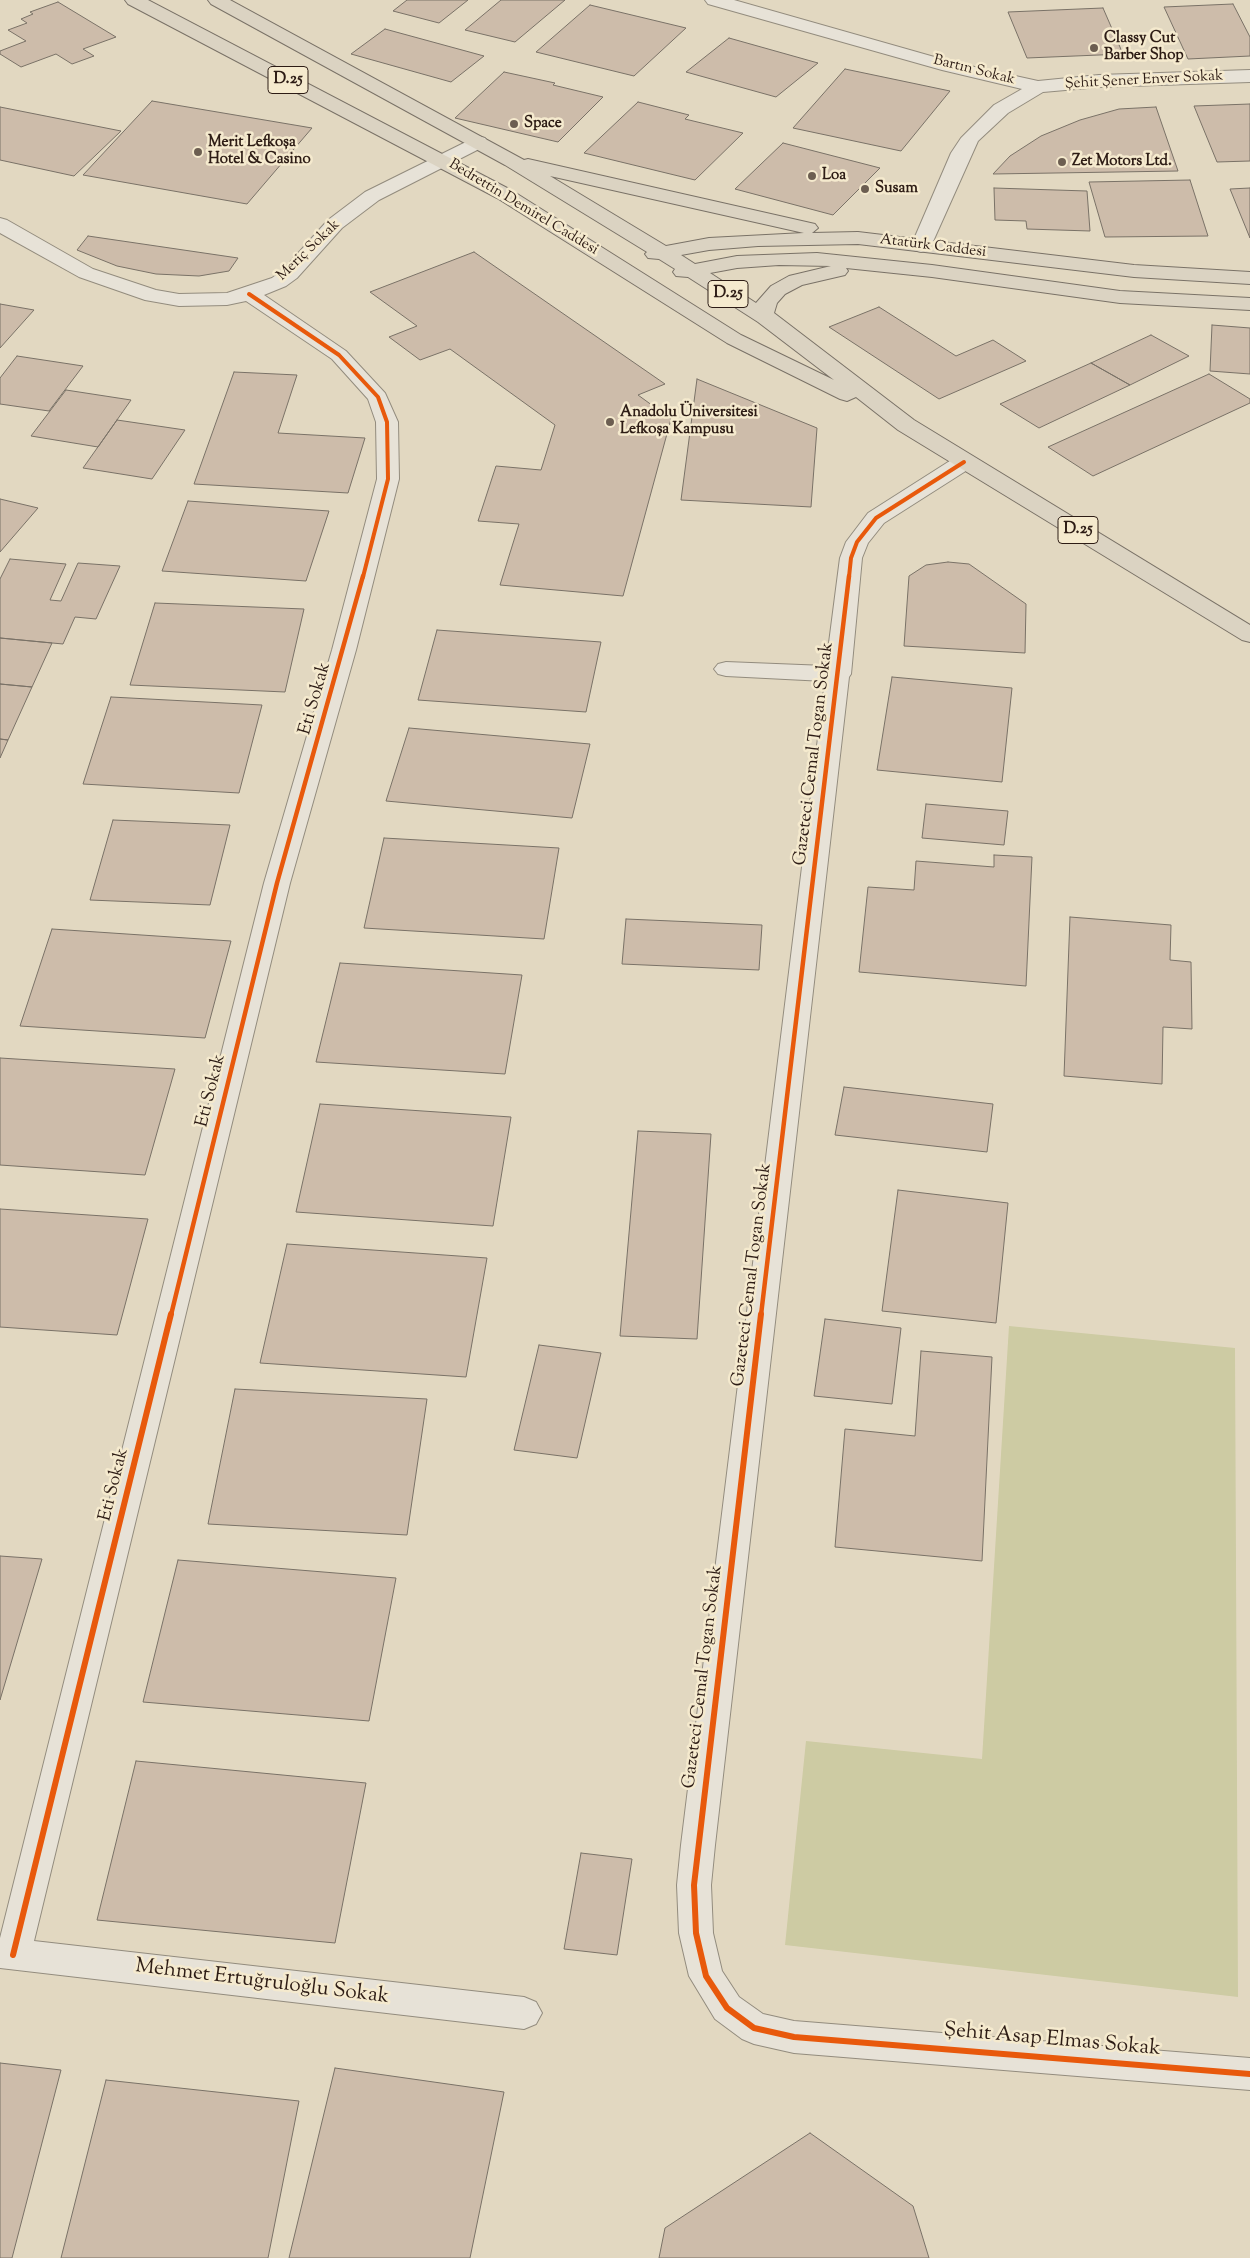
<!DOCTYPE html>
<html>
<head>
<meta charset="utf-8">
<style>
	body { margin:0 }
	canvas { display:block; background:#e2d8c1 }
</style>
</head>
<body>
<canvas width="1250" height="2258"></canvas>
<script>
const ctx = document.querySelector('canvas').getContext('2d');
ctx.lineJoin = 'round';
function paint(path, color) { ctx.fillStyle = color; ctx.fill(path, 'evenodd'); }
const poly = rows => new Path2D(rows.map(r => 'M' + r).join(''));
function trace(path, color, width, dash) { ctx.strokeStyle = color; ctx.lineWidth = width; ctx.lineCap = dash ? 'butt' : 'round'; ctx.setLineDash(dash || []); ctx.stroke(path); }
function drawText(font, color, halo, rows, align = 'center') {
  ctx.font = font + ' "Sorts Mill Goudy",serif'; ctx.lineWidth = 5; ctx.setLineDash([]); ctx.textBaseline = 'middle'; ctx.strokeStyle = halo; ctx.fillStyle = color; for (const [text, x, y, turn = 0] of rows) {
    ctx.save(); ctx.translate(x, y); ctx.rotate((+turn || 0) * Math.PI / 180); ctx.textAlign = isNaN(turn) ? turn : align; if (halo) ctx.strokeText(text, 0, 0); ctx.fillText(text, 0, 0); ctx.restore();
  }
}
const green = poly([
	[1009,1326,1235,1348,1238,1997,785,1945,806,1741,982,1759]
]);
const building = poly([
	[407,0,468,0,439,23,393,11,407,0],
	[501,0,565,0,515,42,465,30,501,0],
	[58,2,116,37,83,49,94,56,72,64,56,54,21,67,0,54,0,51,26,41,8,30,27,23,21,19,33,14,30,12,58,2],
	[1233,4,1250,37,1250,56,1188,59,1164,7,1233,4],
	[590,5,686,28,634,76,536,52,590,5],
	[1103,8,1123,54,1027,58,1008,12,1103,8],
	[385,29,484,56,451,82,351,54,385,29],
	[729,38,818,63,776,97,686,72,729,38],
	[845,69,950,91,901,151,793,128,845,69],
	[504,72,555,83,553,85,603,97,558,142,455,118,504,72],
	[152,101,312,128,247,204,83,175,152,101],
	[638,102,689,115,685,119,743,133,695,180,584,153,638,102],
	[1250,104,1250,161,1217,162,1194,106,1250,104],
	[0,107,121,131,74,176,0,160,0,107],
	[1156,107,1178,171,993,174,1010,156,1041,136,1080,120,1119,109,1156,107],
	[783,143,880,168,833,215,735,189,783,143],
	[1190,180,1208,236,1105,237,1089,182,1190,180],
	[994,188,1087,191,1090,231,1027,229,1026,221,995,220,994,188],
	[1250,188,1250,238,1230,189,1250,188],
	[88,236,238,258,229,271,199,276,156,274,117,266,77,250,88,236],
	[474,252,665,384,638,395,671,419,623,596,500,585,519,524,478,521,496,466,541,470,555,425,450,349,420,360,389,337,417,326,370,292,474,252],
	[0,304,34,310,0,348,0,304],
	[879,307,956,356,993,340,1026,361,939,399,829,327,879,307],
	[1212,325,1250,328,1250,374,1210,371,1212,325],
	[1151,335,1189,356,1130,385,1091,363,1151,335],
	[17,356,83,366,49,411,0,404,0,378,17,356],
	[1091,363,1130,385,1039,428,1000,404,1091,363],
	[234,372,297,375,278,433,365,438,348,493,194,484,234,372],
	[1209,374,1250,399,1250,403,1093,476,1048,447,1209,374],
	[697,379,817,428,811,507,681,500,697,379],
	[66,390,131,400,98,447,31,436,66,390],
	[117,420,185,430,152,479,83,468,117,420],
	[0,499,38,508,0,552,0,499],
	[188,501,329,511,306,581,162,571,188,501],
	[10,559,66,564,50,600,61,601,78,563,120,566,96,619,75,617,63,644,0,638,0,579,10,559],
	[948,562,969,564,1026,604,1025,653,904,646,909,576,926,565,948,562],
	[155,603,304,609,285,692,130,685,155,603],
	[437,630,601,642,586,712,418,700,437,630],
	[0,638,52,643,32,687,0,684,0,638],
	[892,677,1012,688,1002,782,877,770,892,677],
	[0,684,32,687,8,740,0,739,0,684],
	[111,697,262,705,239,793,83,784,111,697],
	[409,728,590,744,572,818,386,801,409,728],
	[0,739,8,740,0,758,0,739],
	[926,804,1008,811,1004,845,922,838,926,804],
	[113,820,230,825,210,905,90,900,113,820],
	[384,838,559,848,544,939,364,928,384,838],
	[994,855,1032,857,1026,986,859,972,868,887,914,890,916,861,994,867,994,855],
	[1070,917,1171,925,1170,960,1191,962,1192,1029,1163,1027,1162,1084,1064,1076,1070,917],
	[626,919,762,925,759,970,622,964,626,919],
	[52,929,231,941,205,1038,20,1026,52,929],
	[340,963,522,975,505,1074,316,1062,340,963],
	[0,1058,175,1069,145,1175,0,1165,0,1058],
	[844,1087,993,1104,987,1152,835,1135,844,1087],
	[320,1104,511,1117,493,1226,296,1212,320,1104],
	[638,1131,711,1134,697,1339,620,1336,638,1131],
	[898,1190,1008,1203,996,1323,882,1311,898,1190],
	[0,1209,148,1219,117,1335,0,1327,0,1209],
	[287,1244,487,1258,466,1377,260,1363,287,1244],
	[825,1319,901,1328,892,1404,814,1396,825,1319],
	[539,1345,601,1353,577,1458,514,1450,539,1345],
	[921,1351,992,1357,982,1561,835,1547,845,1429,915,1436,921,1351],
	[235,1389,427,1399,407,1535,208,1524,235,1389],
	[0,1556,42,1559,0,1700,0,1556],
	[178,1560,396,1578,369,1721,143,1702,178,1560],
	[136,1761,366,1783,335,1943,97,1920,136,1761],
	[581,1853,632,1859,617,1955,564,1949,581,1853],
	[0,2063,61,2070,12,2258,0,2258,0,2063],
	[335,2068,504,2092,470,2258,289,2258,335,2068],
	[106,2080,299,2101,268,2258,61,2258,106,2080],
	[810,2133,913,2206,929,2258,659,2258,665,2228,810,2133]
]);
const minor = poly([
	[705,0,734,0,952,62,1038,81,1099,75,1250,70,1250,82,1099,87,1043,92,1008,113,978,141,931,246,928,250,921,252,914,250,911,246,951,153,961,138,994,105,1022,89,942,70,708,4,705,0],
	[478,136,485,138,488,142,485,146,379,200,342,228,297,278,286,286,264,295,346,351,385,393,398,422,399,479,356,650,290,883,34,1941,524,1997,536,2002,542,2013,536,2024,524,2029,0,1968,0,1938,264,883,332,650,377,479,376,422,368,399,332,359,246,301,227,305,179,306,145,300,79,277,0,233,0,218,7,220,93,269,156,290,179,294,227,293,272,278,283,270,328,220,365,192,478,136],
	[964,455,972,457,975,462,972,467,884,523,868,543,862,558,851,674,849,677,715,1845,711,1885,713,1933,722,1971,739,1997,763,2014,794,2021,1250,2058,1250,2090,794,2053,754,2044,742,2039,715,2019,689,1976,679,1933,677,1885,681,1845,825,681,726,676,718,674,714,669,718,664,726,662,826,666,840,558,846,542,868,513,956,457,964,455]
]);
const major = poly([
	[125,0,148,0,511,190,741,335,834,380,758,322,688,277,676,276,673,272,675,269,659,259,648,258,645,254,647,252,505,165,211,4,208,0,230,0,524,160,528,159,815,224,818,228,812,233,858,232,1134,265,1250,272,1250,284,1134,277,858,244,758,246,709,250,681,255,695,264,737,256,817,253,932,265,1120,291,1250,298,1250,310,1120,303,932,277,846,268,848,271,845,275,802,285,785,294,777,303,774,313,914,420,1250,625,1250,642,1242,640,898,430,856,397,847,401,840,399,727,343,497,198,128,4,125,0],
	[550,176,804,233,709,238,666,246,550,176],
	[779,265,831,266,789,276,771,286,756,303,710,273,737,268,779,265]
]);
const cyclewayFar2 = poly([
	[249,294,339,355,378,397,387,422,388,479,363,577],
	[849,577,851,558,857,542,876,518,964,462]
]);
const cyclewayFar1 = poly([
	[171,1315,277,883,363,576],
	[761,1315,849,576]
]);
const cycleway = poly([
	[761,1314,694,1885,696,1933,706,1976,727,2008,754,2028,794,2037,1250,2074],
	[13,1955,171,1314]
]);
const markers = [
	[1094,48,5,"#6c5e51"],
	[514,124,5,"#6c5e51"],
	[198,152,5,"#6c5e51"],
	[1062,162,5,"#6c5e51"],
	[812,176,5,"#6c5e51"],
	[865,189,5,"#6c5e51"],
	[610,422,5,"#6c5e51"]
];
const farPoinames = [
	["Classy Cut",1104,39],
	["Barber Shop",1104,56],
	["Space",524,124],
	["Merit Lefkoşa",208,143],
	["Hotel & Casino",208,160],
	["Zet Motors Ltd.",1072,162],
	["Loa",822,176],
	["Susam",875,189],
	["Anadolu Üniversitesi",620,413],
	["Lefkoşa Kampusu",620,430]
];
const farStreetnames = [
	["Bartın Sokak",974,71,14],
	["Şehit Şener Enver Sokak",1144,81,-3],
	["Bedrettin Demirel Caddesi",523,208,31],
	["Atatürk Caddesi",933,247,7],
	["Meriç Sokak",309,251,-44]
];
const shields = [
	[288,80,40],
	[728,294,40],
	[1078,530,40]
];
const shieldNames = [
	["D.25",288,80],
	["D.25",728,294],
	["D.25",1078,530]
];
const streetNames = [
	["Eti Sokak",316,699,-74],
	["Gazeteci Cemal Togan Sokak",815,754,-83],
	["Eti Sokak",212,1091,-76],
	["Gazeteci Cemal Togan Sokak",753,1275,-83],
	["Eti Sokak",115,1485,-76],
	["Gazeteci Cemal Togan Sokak",704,1677,-83]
];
const nearStreetnames = [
	["Mehmet Ertuğruloğlu Sokak",262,1983,7],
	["Şehit Asap Elmas Sokak",1052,2041,5]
];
paint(green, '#cdcba3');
paint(building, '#cdbcaa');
trace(building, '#7a7267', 1);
trace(minor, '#938c7e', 2);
trace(major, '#7a7267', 2);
paint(minor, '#e7e2d7');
paint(major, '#dbd3c2');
trace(cyclewayFar2, '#e8590c', 4);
trace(cyclewayFar1, '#e8590c', 4.5);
trace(cycleway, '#e8590c', 6);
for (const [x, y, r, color] of markers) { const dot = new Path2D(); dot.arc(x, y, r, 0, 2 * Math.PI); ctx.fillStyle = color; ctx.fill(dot); trace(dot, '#f5eace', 2); }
drawText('bold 15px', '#2d1c15', '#f5eace', farPoinames, 'left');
drawText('15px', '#2d1c15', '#f5eace', farStreetnames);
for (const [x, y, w] of shields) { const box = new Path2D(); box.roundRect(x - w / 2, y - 13.5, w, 27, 4); ctx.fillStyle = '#f5eace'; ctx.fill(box); trace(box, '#2d1c15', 1); }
drawText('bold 16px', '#2d1c15', null, shieldNames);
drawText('18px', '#2d1c15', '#f5eace', streetNames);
drawText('21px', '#2d1c15', '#f5eace', nearStreetnames);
</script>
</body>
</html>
